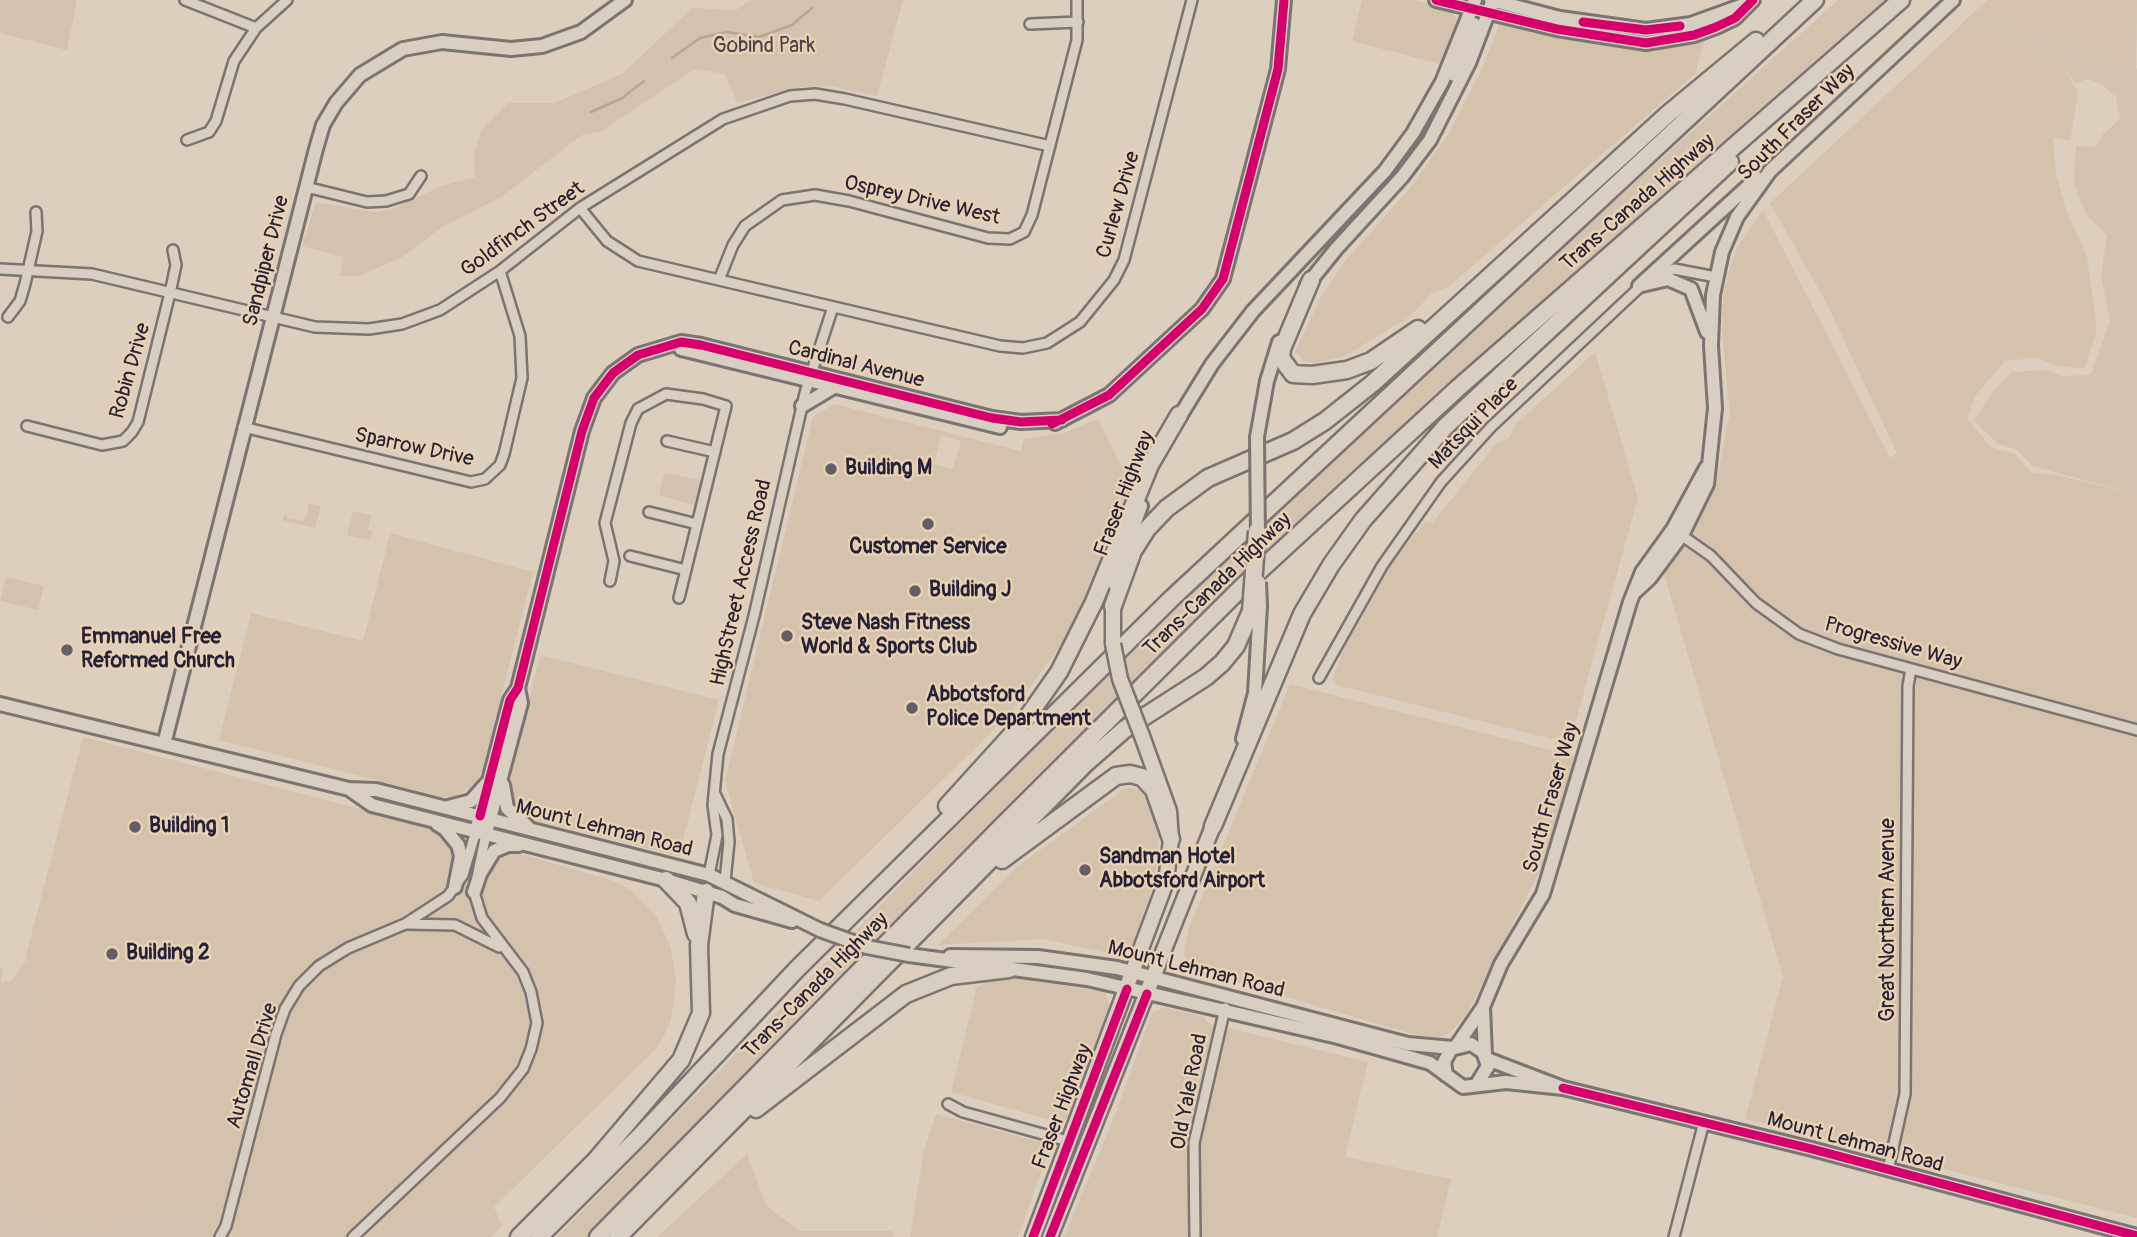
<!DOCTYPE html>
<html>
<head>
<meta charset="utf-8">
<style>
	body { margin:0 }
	canvas { display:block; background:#dccfbe }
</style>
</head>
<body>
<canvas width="2137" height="1237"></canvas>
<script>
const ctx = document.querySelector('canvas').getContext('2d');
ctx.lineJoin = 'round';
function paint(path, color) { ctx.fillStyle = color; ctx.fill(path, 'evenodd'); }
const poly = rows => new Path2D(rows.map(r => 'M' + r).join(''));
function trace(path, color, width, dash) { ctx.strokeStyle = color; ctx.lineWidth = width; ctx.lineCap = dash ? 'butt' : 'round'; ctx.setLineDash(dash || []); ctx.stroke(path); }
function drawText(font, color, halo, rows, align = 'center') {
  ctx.font = font + ' Pangolin,sans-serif'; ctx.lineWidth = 5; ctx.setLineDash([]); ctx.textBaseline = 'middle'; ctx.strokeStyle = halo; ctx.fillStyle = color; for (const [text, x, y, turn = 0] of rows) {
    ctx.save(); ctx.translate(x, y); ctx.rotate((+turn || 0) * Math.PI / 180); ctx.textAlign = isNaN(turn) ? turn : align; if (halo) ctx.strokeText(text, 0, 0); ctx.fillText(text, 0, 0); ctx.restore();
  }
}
const built = poly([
	[1362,0,1414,0,1451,9,1458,21,1440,64,1352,41],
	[1988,0,2137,0,2136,70,2070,41,2009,24,1963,22],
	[1500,22,1630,48,1672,47,1705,38,1695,74,1448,287,1432,293,1408,318,1345,356,1315,363,1303,361,1295,351,1321,297,1345,261,1411,187,1450,131,1482,69],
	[1959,27,2021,43,2063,67,2078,92,2070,141,2053,137,2056,173,2065,207,2087,257,2097,329,2085,368,2060,367,2036,358,2005,361,1975,396,1967,419,1991,447,2015,454,2031,472,2062,476,2137,495,2137,1218,1745,1119,1783,977,1664,574,1696,528,1717,478,1730,412,1722,333,1723,296,1730,267,1738,246,1763,210,1890,458,1897,453,1827,304,1770,203],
	[1595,352,1638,498,1573,731,1552,739,1337,685,1332,679,1343,651,1394,559,1426,521,1432,523,1496,444,1509,438,1515,425],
	[834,404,1021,451,1024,439,1064,433,1098,419,1132,487,1071,631,1011,713,819,901,754,883,725,781,813,417],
	[941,436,961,441,953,469,934,464],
	[390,533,533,572,482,771,474,786,454,796,442,797,219,740,251,613,363,641],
	[540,655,719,700,679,856,538,821,524,814,513,803,509,794,511,772],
	[1290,684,1574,756,1547,857,1466,1015,1450,1033,1433,1040,1194,970,1184,954,1188,930],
	[83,737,415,823,617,882,630,890,657,917,671,948,676,982,671,1020,664,1036,655,1050,494,1207,460,1203,380,1232,377,1237,106,1237,107,1230,15,1206,0,1178,0,1152,39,1002,26,955],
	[1134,788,1141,791,1152,809,1158,836,1158,857,1151,892,1131,948,1125,953,1116,955,1043,939,938,945,1018,866,1124,789],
	[1000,976,1105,992,1111,1009,1065,1120,1057,1122,951,1092,977,987],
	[1164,1007,1204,1017,1208,1023,1368,1062,1345,1157,1451,1179,1437,1237,1064,1237,1115,1115,1152,1013],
	[936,1114,1051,1145,1018,1237,910,1237,924,1150]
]);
const green = poly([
	[0,0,77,0,67,50,0,33],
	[752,0,903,0,877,96,830,86,799,87,737,103,725,74,695,69,600,132,582,135,501,197,442,227,401,258,358,276,340,276,344,257,302,246,316,202,376,212,393,209,441,186,475,177,474,153,482,129,508,103,554,103,622,74,692,8,736,10],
	[1838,0,1885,0,1662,194,1243,577,1048,765,799,1016,587,1237,557,1237,1094,687,1457,343],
	[1976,21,2009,24,2070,41,2135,70,2137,68,2137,495,2033,466,2016,449,1998,444,1974,420,1995,389,2012,372,2048,370,2061,376,2091,375,2110,320,2101,275,2107,235,2087,216,2074,184,2076,146,2096,147,2103,134,2120,119,2116,97,2103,85,2089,79,2075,83,2063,67,2021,43,1959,27,1963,22],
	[1090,422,1123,491,1097,558,1085,569,1070,603,1064,604,1076,565,1069,549,1089,470,1021,451,1024,439,1064,433],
	[664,473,703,480,697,506,659,495],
	[308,503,321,506,315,528,282,520,287,512,287,518,303,521,308,514],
	[353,511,371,515,368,529,373,531,370,540,347,535],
	[6,577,44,586,38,610,0,601],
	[856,669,874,673,862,694,850,691],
	[27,959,39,1001,0,1152,0,967,3,969,1,982,11,981],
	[747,1154,767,1207,801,1231,892,1231,893,1237,657,1237],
	[0,1178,15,1206,107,1230,112,1213,220,1205,206,1237,0,1237],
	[460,1203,494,1207,502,1226,491,1237,377,1237,389,1221,400,1214]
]);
const stream = poly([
	[672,58,700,38,726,32,759,37,792,25,812,8],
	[591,112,622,98,644,81]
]);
const street = poly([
	[185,0,256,28],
	[1030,24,1078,22],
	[187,140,209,132,216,121,234,61,256,28,287,0],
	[306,187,367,202,386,201,409,194,421,176],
	[580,208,607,241,638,261,1000,346,1023,348,1047,343,1080,322,1114,280,1124,260,1192,0],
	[0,269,92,274,315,327,369,329,402,324,440,310,500,271,580,208,723,119,790,96,815,94,845,99,1050,146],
	[1654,277,1674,269,1716,277],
	[719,280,733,245,745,226,782,200,815,195,849,201,988,238,1010,239,1024,232,1032,215,1077,40,1077,0],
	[8,317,20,301,25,284,37,231,36,212],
	[27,426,102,445,123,441,132,432,138,422,170,293,176,265,173,250],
	[243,427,471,482,485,479,500,465,504,454,522,378,520,336,500,271],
	[667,441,715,452],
	[649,512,697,524],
	[1677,532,1711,556,1756,603,1799,634,1838,649,2137,730],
	[630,556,686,570],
	[610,581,614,561,605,523,631,423,638,409,666,394,703,399,726,406,679,598],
	[1319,678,1382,566,1441,482,1491,427,1642,285],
	[715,794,727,819,729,842,725,881],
	[709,875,717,835,713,805,718,754,754,616,805,393,833,307],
	[407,924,455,925,499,947],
	[948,1104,963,1112,1068,1141],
	[1888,1170,1905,1094,1908,686,1911,669],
	[220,1237,226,1226,276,1034,285,1009,299,986,319,966,348,948,405,924,448,896,463,875,476,831],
	[353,1237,500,1098,523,1069,531,1049,537,1023,531,992,523,972,482,918,474,892,486,834],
	[1195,1237,1194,1143,1225,1008],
	[1674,1237,1704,1122]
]);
const secondary = poly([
	[1436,0,1557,29,1646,43,1694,35,1716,27,1735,18,1753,0],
	[1491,0,1560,18,1646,30,1691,24,1746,4],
	[1454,75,1474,24],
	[1307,285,1336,249,1402,177,1430,140,1469,63,1493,0],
	[1642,285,1668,279,1691,289,1707,332],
	[1639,286,1757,178],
	[681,349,1000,427],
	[802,406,832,388],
	[1177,421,1212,364,1253,311,1385,171,1413,133,1442,82,1475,0],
	[1055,423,1109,395,1202,309,1223,279,1278,69,1284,0],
	[1257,437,1267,381,1279,342],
	[1115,585,1120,562,1141,506],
	[1636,591,1650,578,1682,535,1707,484,1715,408,1711,346,1713,295,1722,252,1737,217,1770,171,1953,0],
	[0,704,349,789,376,790,709,875,820,930],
	[1243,739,1255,693,1260,606],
	[164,744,316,149,323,125,336,103,360,75,403,49,442,42,511,49,542,46,581,32,625,0],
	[503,785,507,808,528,827],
	[349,789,372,805,666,880,722,897,735,905,792,921],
	[448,807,471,801,487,783],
	[437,824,445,829,458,845,461,856,455,887],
	[488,826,521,703,518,688],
	[476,831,510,700,518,688,582,431,594,398,613,373,638,355,681,342,701,345,992,418,1021,422,1062,420],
	[474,892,480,874,494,851,508,845,519,845],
	[909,955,1087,979,1338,1037,1430,1063,1463,1087,1506,1082,1563,1088],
	[950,956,1038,957,1117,968,1408,1044,1453,1048],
	[1483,1007,1485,1055],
	[1457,1045,1483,1007,1501,964,1543,894,1630,602,1642,572,1673,529,1706,468],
	[1487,1059,1563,1088,1812,1149,2137,1236],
	[1446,1075,1444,1062,1451,1049,1471,1044,1483,1052,1488,1066,1477,1084]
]);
const primary = poly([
	[1113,606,1113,644],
	[1033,1237,1166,882,1171,839,1169,811,1142,736],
	[1050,1237,1213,826]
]);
const highway = poly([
	[1311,280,1282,349,1281,358,1293,374,1312,375,1347,370,1371,361,1418,329],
	[1113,606,1133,551,1147,529,1167,508,1208,478,1293,441,1325,421,1373,383,1669,113,1756,41],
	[947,806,1026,719,1059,672,1094,602,1150,465,1179,415],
	[1213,826,1302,614,1331,565,1363,520,1446,426,1730,162],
	[1002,860,1116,776,1130,774,1142,777,1154,790,1171,839],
	[666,880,688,903,696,934],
	[756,1109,906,994,951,976,1009,969],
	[519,1237,595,1161,681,1060,701,1013,699,945,706,892],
	[539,1237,639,1137,797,969,1171,599,1815,0],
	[598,1237,1000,828,1242,587,1458,388,1901,0],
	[618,1237,1086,763,1125,729,1206,677,1222,663,1236,646,1251,611]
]);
const secondaryBridge = poly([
	[1257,437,1258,540],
	[1259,582,1260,606],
	[820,930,867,947,909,955]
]);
const primaryBridge = poly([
	[1113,644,1120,679,1142,736]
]);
const highwayBridge = poly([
	[1251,611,1257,531]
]);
const cycleway = poly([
	[1436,0,1557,29,1646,43,1694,35,1716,27,1735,18,1753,0],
	[1583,22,1646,30,1680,26],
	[1052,424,1109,395,1202,309,1223,279,1278,69,1284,0],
	[480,816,510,700,518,688,582,431,594,398,613,373,638,355,681,342,701,345,992,418,1021,422,1062,420],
	[1563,1088,1812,1149,2137,1236],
	[1033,1237,1127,989],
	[1050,1237,1147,994]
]);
const markers = [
	[831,469,7,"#635f69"],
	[928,524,7,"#635f69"],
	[915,591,7,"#635f69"],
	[787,636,7,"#635f69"],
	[67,650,7,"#635f69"],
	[912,708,7,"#635f69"],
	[135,827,7,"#635f69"],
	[1085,870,7,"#635f69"],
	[112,954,7,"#635f69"]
];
const parkNames = [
	["Gobind Park",764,47]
];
const streetNames = [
	["South Fraser Way",1797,123,-45],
	["Osprey Drive West",922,201,13],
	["Trans-Canada Highway",1638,203,-41],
	["Curlew Drive",1119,205,-74],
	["Goldfinch Street",523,230,-36],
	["Sandpiper Drive",267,261,-76],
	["Cardinal Avenue",856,365,14],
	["Robin Drive",131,371,-74],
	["Matsqui Place",1474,424,-46],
	["Sparrow Drive",414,448,12],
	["Fraser Highway",1125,494,-69],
	["HighStreet Access Road",742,583,-77],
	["Trans-Canada Highway",1218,585,-44],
	["Progressive Way",1893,644,16],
	["South Fraser Way",1552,798,-74],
	["Mount Lehman Road",604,829,14],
	["Great Northern Avenue",1889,920,-90],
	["Mount Lehman Road",1196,970,14],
	["Trans-Canada Highway",816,986,-45],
	["Automall Drive",253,1066,-73],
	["Old Yale Road",1190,1092,-79],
	["Fraser Highway",1063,1107,-69],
	["Mount Lehman Road",1855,1143,15]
];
const poiNames = [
	["Building M",845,469],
	["Customer Service",928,548,"center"],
	["Building J",929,591],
	["Steve Nash Fitness",801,624],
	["World & Sports Club",801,648],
	["Emmanuel Free",81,638],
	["Reformed Church",81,662],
	["Abbotsford",926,696],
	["Police Department",926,720],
	["Building 1",149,827],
	["Sandman Hotel",1099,858],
	["Abbotsford Airport",1099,882],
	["Building 2",126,954]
];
paint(built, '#d4c2ad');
paint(green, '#d3c2ae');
trace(stream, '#b6a699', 2.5);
trace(street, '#7a7472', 14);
trace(secondary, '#7a7472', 18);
trace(primary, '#7a7472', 19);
trace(highway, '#7a7472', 21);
trace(street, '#d8cec2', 9);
trace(secondary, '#d8cec2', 12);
trace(primary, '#d8cec2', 14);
trace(highway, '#d8cec2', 16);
trace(secondaryBridge, '#7a7472', 18, []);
trace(primaryBridge, '#7a7472', 19, []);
trace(highwayBridge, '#7a7472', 21, []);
trace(secondaryBridge, '#d8cec2', 12);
trace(primaryBridge, '#d8cec2', 14);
trace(highwayBridge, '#d8cec2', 16);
trace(cycleway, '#d6006c', 9);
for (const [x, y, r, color] of markers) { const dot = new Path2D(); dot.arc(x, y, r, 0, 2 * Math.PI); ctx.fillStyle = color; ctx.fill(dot); trace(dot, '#e9d1b1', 2.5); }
drawText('21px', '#44404f', '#e9d1b1', parkNames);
drawText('21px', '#22223b', '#e9d1b1', streetNames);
drawText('bold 21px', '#22223b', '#e9d1b1', poiNames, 'left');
</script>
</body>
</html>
